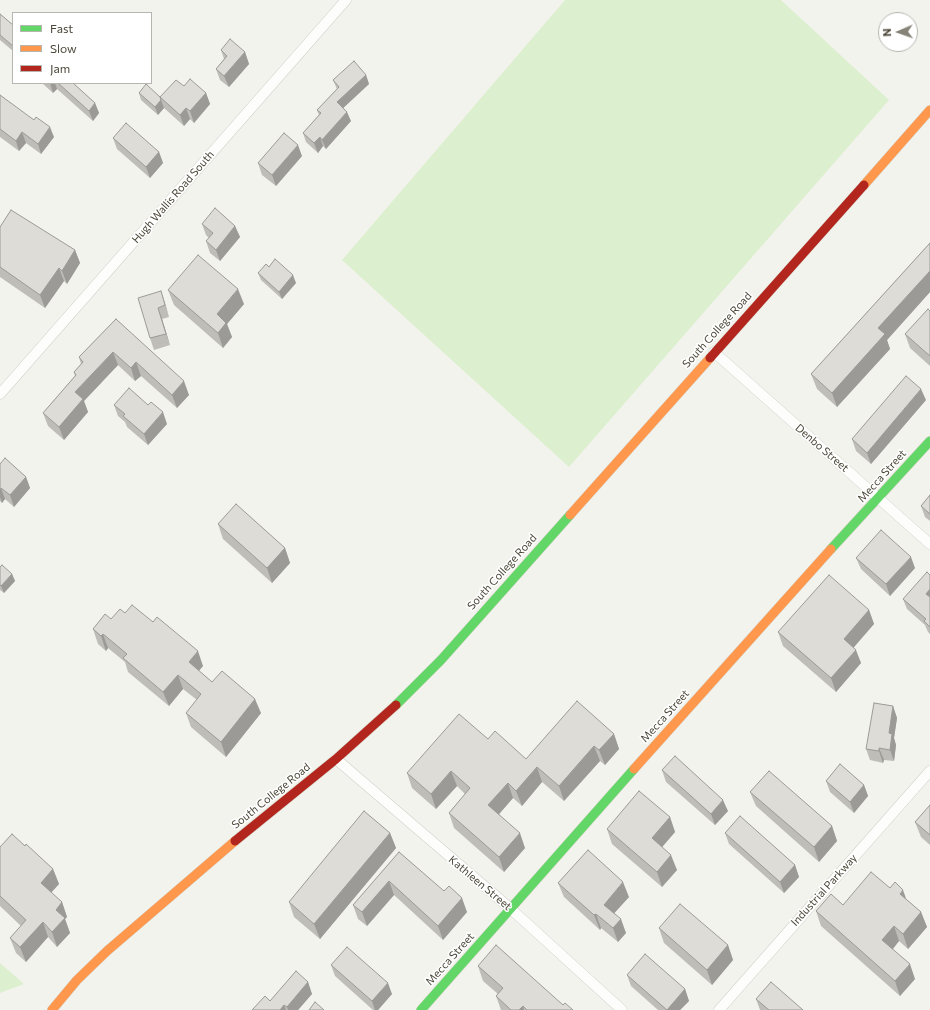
<!DOCTYPE html>
<html>
<head>
<meta charset="utf-8">
<style>
	body { margin:0 }
	#map { position:relative; width:930px; height:1010px; overflow:hidden; background:#f3f3ee; font-family:Commissioner,sans-serif }
	canvas { display:block }
	.legend { position:absolute; left:12px; top:12px; width:140px; height:72px; box-sizing:border-box; background:#fff; border:1px solid #b7b5af; margin:0; padding:5px 7px; list-style:none; font-size:12px; color:#4b4738 }
	.legend li { display:flex; align-items:center; gap:8px; height:20px }
	.legend b { width:20px; border:1px solid #b7b5af }
	.north { position:absolute; left:878px; top:12px; width:40px; height:40px; box-sizing:border-box; background:#fff; border:1px solid #b7b5af; border-radius:50%; rotate:268deg; font-size:11px; font-weight:700; line-height:16px; text-align:center; color:#4b4738 }
	.north::after { content:''; display:block; margin:auto; width:14px; height:18px; background:#868378; clip-path:polygon(50% 0,100% 100%,50% 72%,0 100%) }
</style>
</head>
<body>
<div id="map">
<canvas width="930" height="1010"></canvas>
<ul class="legend">
<li><b style="height:5px;background:#63d668"></b>Fast</li>
<li><b style="height:5px;background:#ff974d"></b>Slow</li>
<li><b style="height:5px;background:#b3261e"></b>Jam</li>
</ul>
<div class="north">N</div>
</div>
<script>
const ctx = document.querySelector('canvas').getContext('2d');
ctx.lineJoin = 'round';
function paint(path, color) { ctx.fillStyle = color; ctx.fill(path, 'evenodd'); }
const poly = rows => new Path2D(rows.map(r => 'M' + r).join(''));
function trace(path, color, width, dash) { ctx.strokeStyle = color; ctx.lineWidth = width; ctx.lineCap = dash ? 'butt' : 'round'; ctx.setLineDash(dash || []); ctx.stroke(path); }
function drawText(font, color, halo, rows, align = 'center') {
  ctx.font = font + ' Commissioner,sans-serif'; ctx.lineWidth = 3; ctx.setLineDash([]); ctx.textBaseline = 'middle'; ctx.strokeStyle = halo; ctx.fillStyle = color; for (const [text, x, y, turn = 0] of rows) {
    ctx.save(); ctx.translate(x, y); ctx.rotate((+turn || 0) * Math.PI / 180); ctx.textAlign = isNaN(turn) ? turn : align; if (halo) ctx.strokeText(text, 0, 0); ctx.fillText(text, 0, 0); ctx.restore();
  }
}
const green = poly([
	[565,0,781,0,889,100,569,467,342,260],
	[0,963,24,984,0,993]
]);
const street = poly([
	[714,352,930,544],
	[0,394,346,0],
	[336,759,511,909,622,1010],
	[719,1010,930,771]
]);
const fast = poly([
	[831,549,930,441],
	[396,705,441,660,570,515],
	[421,1010,634,769]
]);
const slow = poly([
	[864,185,930,110],
	[570,515,710,358],
	[634,769,831,549],
	[52,1010,77,980,107,951,235,841]
]);
const jam = poly([
	[710,358,864,185],
	[235,841,336,759,396,705]
]);
const wall = poly([
	[0,14,13,25,13,51,0,40],
	[221,50,245,52,249,64,229,87,220,80,216,69,224,59],
	[366,75,369,84,343,108,351,121,326,149,323,146,318,153,306,142,303,133,319,115,317,110,337,89,333,80],
	[42,83,73,83,95,103,99,113,93,121,57,89,53,93],
	[184,86,206,93,210,104,194,123,190,119,184,126,164,108,158,115,141,100,139,93,160,97],
	[0,95,54,137,41,154,26,143,19,151,0,137],
	[113,138,159,152,163,163,150,178,117,149],
	[302,156,276,186,262,175,258,163],
	[202,224,235,226,240,237,220,261,210,253,206,241,209,238,206,235],
	[0,227,75,250,80,263,67,284,64,281,45,308,0,277],
	[930,243,930,292,887,340,890,349,837,407,817,389,811,374],
	[269,267,296,283,282,299,261,280,258,273],
	[168,290,244,304,227,324,232,337,223,348,174,305],
	[161,291,169,317,162,319,170,345,154,350,150,338],
	[930,311,930,366,910,348,905,334],
	[116,319,189,395,177,408,141,376,135,381,118,365,84,401,88,412,64,440,48,426,43,413,75,376,74,372,81,364,79,357],
	[926,400,871,464,856,451,852,439],
	[114,405,167,424,148,445,127,427,125,422,118,416],
	[0,464,26,477,30,488,14,507,5,499,2,503,0,501],
	[930,495,930,521,925,517,921,506],
	[218,524,285,548,290,563,272,583,223,539],
	[856,558,915,568,890,596,861,569],
	[0,567,12,574,15,581,4,593,0,590],
	[930,575,930,634,928,632,925,625,907,609,903,599],
	[869,610,874,624,853,647,861,663,836,692,783,646,778,632],
	[125,613,203,666,199,671,212,682,261,713,226,757,191,727,186,713,197,700,183,689,169,706,128,672,125,662,108,648,106,651,98,644,93,629],
	[893,706,897,718,894,738,896,745,894,761,884,760,883,763,870,760,866,749],
	[614,734,619,749,605,765,600,761,564,801,542,782,522,806,513,798,499,814,525,848,504,872,454,828,449,813,465,794,457,786,436,809,412,788,407,773,488,739,526,759],
	[662,770,728,811,715,825,666,782],
	[826,781,864,785,868,796,854,813,830,792],
	[750,792,832,826,837,841,819,862,756,806],
	[930,806,930,845,921,837,915,822],
	[670,817,675,832,662,847,677,870,662,887,612,844,607,829],
	[390,833,396,848,320,939,294,917,289,902],
	[725,833,795,865,799,877,784,893,729,844],
	[25,846,53,869,59,884,51,893,62,902,67,917,65,919,70,933,57,947,48,937,26,962,16,953,10,938,21,926,0,906,0,847],
	[399,852,467,912,443,940,394,895,367,926,358,919,353,905],
	[558,883,629,897,614,913,626,933,618,942,601,928,600,930,564,897],
	[890,888,907,900,921,912,927,927,908,949,899,941,893,949,915,979,900,996,821,926,816,911,843,905],
	[659,928,728,945,733,960,712,985,664,943],
	[331,965,392,994,378,1010,373,1010,335,976],
	[478,966,563,1005,573,1010,501,1010,496,996,498,994,483,981],
	[627,975,685,989,689,1001,680,1010,658,1010,631,986],
	[308,982,312,994,298,1010,252,1010],
	[756,999,803,1010,760,1010]
]);
const shadedWall = poly([
	[245,52,249,64,229,87,224,76],
	[366,75,369,84,340,111,337,102],
	[50,83,55,83,57,89,53,93],
	[206,93,210,104,194,123,190,111],
	[161,100,164,108,158,115,155,107],
	[95,103,99,113,93,121,89,111],
	[186,108,190,119,184,126,180,115],
	[347,112,351,121,326,149,322,140],
	[50,127,54,137,41,154,38,144],
	[22,132,26,143,19,151,16,141],
	[320,137,323,146,318,153,314,143],
	[298,145,302,156,276,186,272,175],
	[159,152,163,163,150,178,146,167],
	[235,226,240,237,220,261,216,250],
	[75,250,80,263,67,284,62,271],
	[59,268,64,281,45,308,40,295],
	[930,271,930,292,887,340,890,349,837,407,832,393,878,328],
	[293,275,296,283,282,299,279,292],
	[238,289,244,304,227,324,232,337,223,348,218,333,217,314],
	[161,291,165,303,169,317,165,305],
	[158,308,162,319,170,345,166,334],
	[113,352,118,365,84,401,88,412,64,440,59,427,75,392],
	[136,362,141,376,135,381,131,368],
	[184,381,189,395,177,408,172,395],
	[921,389,926,400,871,464,867,453],
	[163,412,167,424,148,445,144,434],
	[26,477,30,488,14,507,10,495],
	[1,488,5,499,2,503,0,497,0,490],
	[285,548,290,563,272,583,267,568],
	[911,557,915,568,890,596,886,584],
	[12,574,15,581,4,593,1,586],
	[930,589,930,603,926,594],
	[869,610,874,624,849,653,844,639],
	[103,634,108,648,106,651,101,636],
	[856,650,861,663,836,692,831,678],
	[198,651,203,666,194,676,189,662],
	[178,675,183,689,169,706,163,692],
	[255,699,261,713,226,757,221,742],
	[893,706,897,718,894,738,896,745,894,761,890,750,889,733],
	[614,734,619,749,605,765,599,750],
	[594,746,600,761,564,801,559,786],
	[879,748,884,760,883,763,879,751],
	[537,767,542,782,522,806,516,791],
	[451,771,457,786,436,809,431,794],
	[508,783,513,798,494,820,488,805],
	[864,785,868,796,854,813,850,802],
	[723,800,728,811,715,825,711,814],
	[670,817,675,832,657,853,652,838],
	[832,826,837,841,819,862,814,847],
	[390,833,396,848,320,939,314,924],
	[520,833,525,848,504,872,499,857],
	[671,855,677,870,662,887,657,872],
	[795,865,799,877,784,893,780,882],
	[53,869,59,884,46,898,41,883],
	[389,881,394,895,367,926,362,912],
	[623,882,629,897,609,919,604,905],
	[903,890,908,904,900,894],
	[462,898,467,912,443,940,438,926],
	[62,902,67,917,65,919,70,933,57,947,52,932,56,910],
	[921,912,927,927,908,949,903,934],
	[596,914,601,928,600,930,594,915],
	[621,919,626,933,618,942,613,928],
	[43,922,48,937,26,962,20,947],
	[894,926,899,941,888,955,882,940],
	[728,945,733,960,712,985,707,970],
	[910,964,915,979,900,996,895,981],
	[308,982,312,994,298,1010,288,1010,287,1007],
	[388,983,392,994,378,1010,375,1010,372,1001],
	[685,989,689,1001,680,1010,667,1010],
	[284,1005,286,1010,280,1010],
	[523,1006,524,1010,519,1010]
]);
const building = poly([
	[0,14,13,25,13,46,0,35,0,14],
	[230,39,245,52,224,76,216,69,227,56,221,50,230,39],
	[354,61,366,75,337,102,347,112,322,140,320,137,314,143,303,133,321,113,317,110,339,87,333,80,354,61],
	[190,79,206,93,190,111,186,108,180,115,160,97,176,80,184,86,190,79],
	[58,83,73,83,95,103,89,111,58,83],
	[146,84,160,97,161,100,155,107,139,93,146,84],
	[0,95,34,120,36,117,50,127,38,144,22,132,16,141,0,129,0,95],
	[126,123,159,152,146,167,113,138,126,123],
	[284,133,298,145,272,175,258,163,284,133],
	[215,208,235,226,216,250,206,241,213,233,202,224,215,208],
	[11,210,75,250,62,271,59,268,40,295,0,267,0,227,11,210],
	[930,243,930,271,878,328,885,334,832,393,811,374,930,243],
	[198,255,238,289,217,314,226,323,218,333,168,290,198,255],
	[275,259,293,275,279,292,258,273,266,264,269,267,275,259],
	[161,291,165,305,158,308,166,334,150,338,138,298,161,291],
	[928,309,930,311,930,356,905,334,928,309],
	[116,319,184,381,172,395,136,362,131,368,113,352,75,392,83,399,59,427,43,413,76,375,74,372,83,362,79,357,116,319],
	[906,376,921,389,867,453,852,439,906,376],
	[129,388,148,405,151,402,163,412,144,434,123,416,125,414,114,405,129,388],
	[5,458,26,477,10,495,1,488,0,490,0,464,5,458],
	[930,495,930,514,921,506,930,495],
	[236,504,285,548,267,568,218,524,236,504],
	[881,530,911,557,886,584,856,558,881,530],
	[2,565,12,574,1,586,0,585,0,567,2,565],
	[927,572,930,575,930,589,926,594,930,597,930,627,924,621,926,619,903,599,927,572],
	[829,575,869,610,844,639,856,650,831,678,778,632,829,575],
	[132,605,153,622,157,617,198,651,189,662,212,682,222,671,255,699,221,742,186,713,201,694,178,675,163,692,123,658,127,654,103,634,101,636,93,629,105,614,111,619,120,609,125,613,132,605],
	[577,701,614,734,599,750,594,746,559,786,537,767,516,791,508,783,488,805,520,833,499,857,449,813,470,788,451,771,431,794,407,773,459,714,488,739,495,731,526,759,577,701],
	[874,703,893,706,889,733,892,734,890,750,879,748,879,751,866,749,874,703],
	[675,756,723,800,711,814,662,770,675,756],
	[840,764,864,785,850,802,826,781,840,764],
	[769,771,832,826,814,847,750,792,769,771],
	[639,791,670,817,652,838,671,855,657,872,607,829,639,791],
	[930,805,930,835,915,822,930,805],
	[364,811,390,833,314,924,289,902,364,811],
	[740,816,795,865,780,882,725,833,740,816],
	[12,834,25,846,26,844,53,869,41,883,62,902,56,910,65,918,52,932,43,922,20,947,10,938,26,920,0,896,0,847,12,834],
	[588,850,623,882,604,905,621,919,613,928,596,914,594,915,558,883,588,850],
	[399,852,444,891,449,886,462,898,438,926,389,881,362,912,353,905,399,852],
	[871,872,890,888,895,882,903,890,900,894,921,912,903,934,894,926,882,940,910,964,895,981,816,911,831,894,843,905,871,872],
	[680,904,728,945,707,970,659,928,680,904],
	[496,945,563,1005,565,1003,573,1010,527,1010,523,1006,519,1010,511,1010,496,996,503,988,478,966,496,945],
	[347,947,388,983,372,1001,331,965,347,947],
	[645,954,685,989,667,1010,627,975,645,954],
	[296,971,308,982,287,1007,284,1005,280,1010,252,1010,265,996,270,1001,296,971],
	[771,982,803,1010,769,1010,756,999,771,982],
	[315,1002,324,1010,309,1010,315,1002]
]);
const streetNames = [
	["Hugh Wallis Road South",173,197,-49],
	["South College Road",717,330,-48],
	["Denbo Street",822,448,41],
	["Mecca Street",882,476,-48],
	["South College Road",502,572,-48],
	["Mecca Street",665,716,-48],
	["South College Road",271,796,-39],
	["Kathleen Street",480,883,40],
	["Industrial Parkway",824,890,-48],
	["Mecca Street",450,959,-48]
];
paint(green, '#dcefce');
trace(street, '#d1d1cb', 11);
trace(fast, '#d3d2c5', 10);
trace(slow, '#d3d2c5', 10);
trace(jam, '#d3d2c5', 10);
trace(street, '#fdfdfc', 10);
trace(fast, '#63d668', 9);
trace(slow, '#ff974d', 9);
trace(jam, '#b3261e', 9);
paint(wall, '#bebdb8');
paint(shadedWall, '#9b9a96');
paint(building, '#dddcd6');
trace(building, '#9b9a96', 1);
drawText('11px', '#4b4738', '#fff', streetNames);
</script>
</body>
</html>
